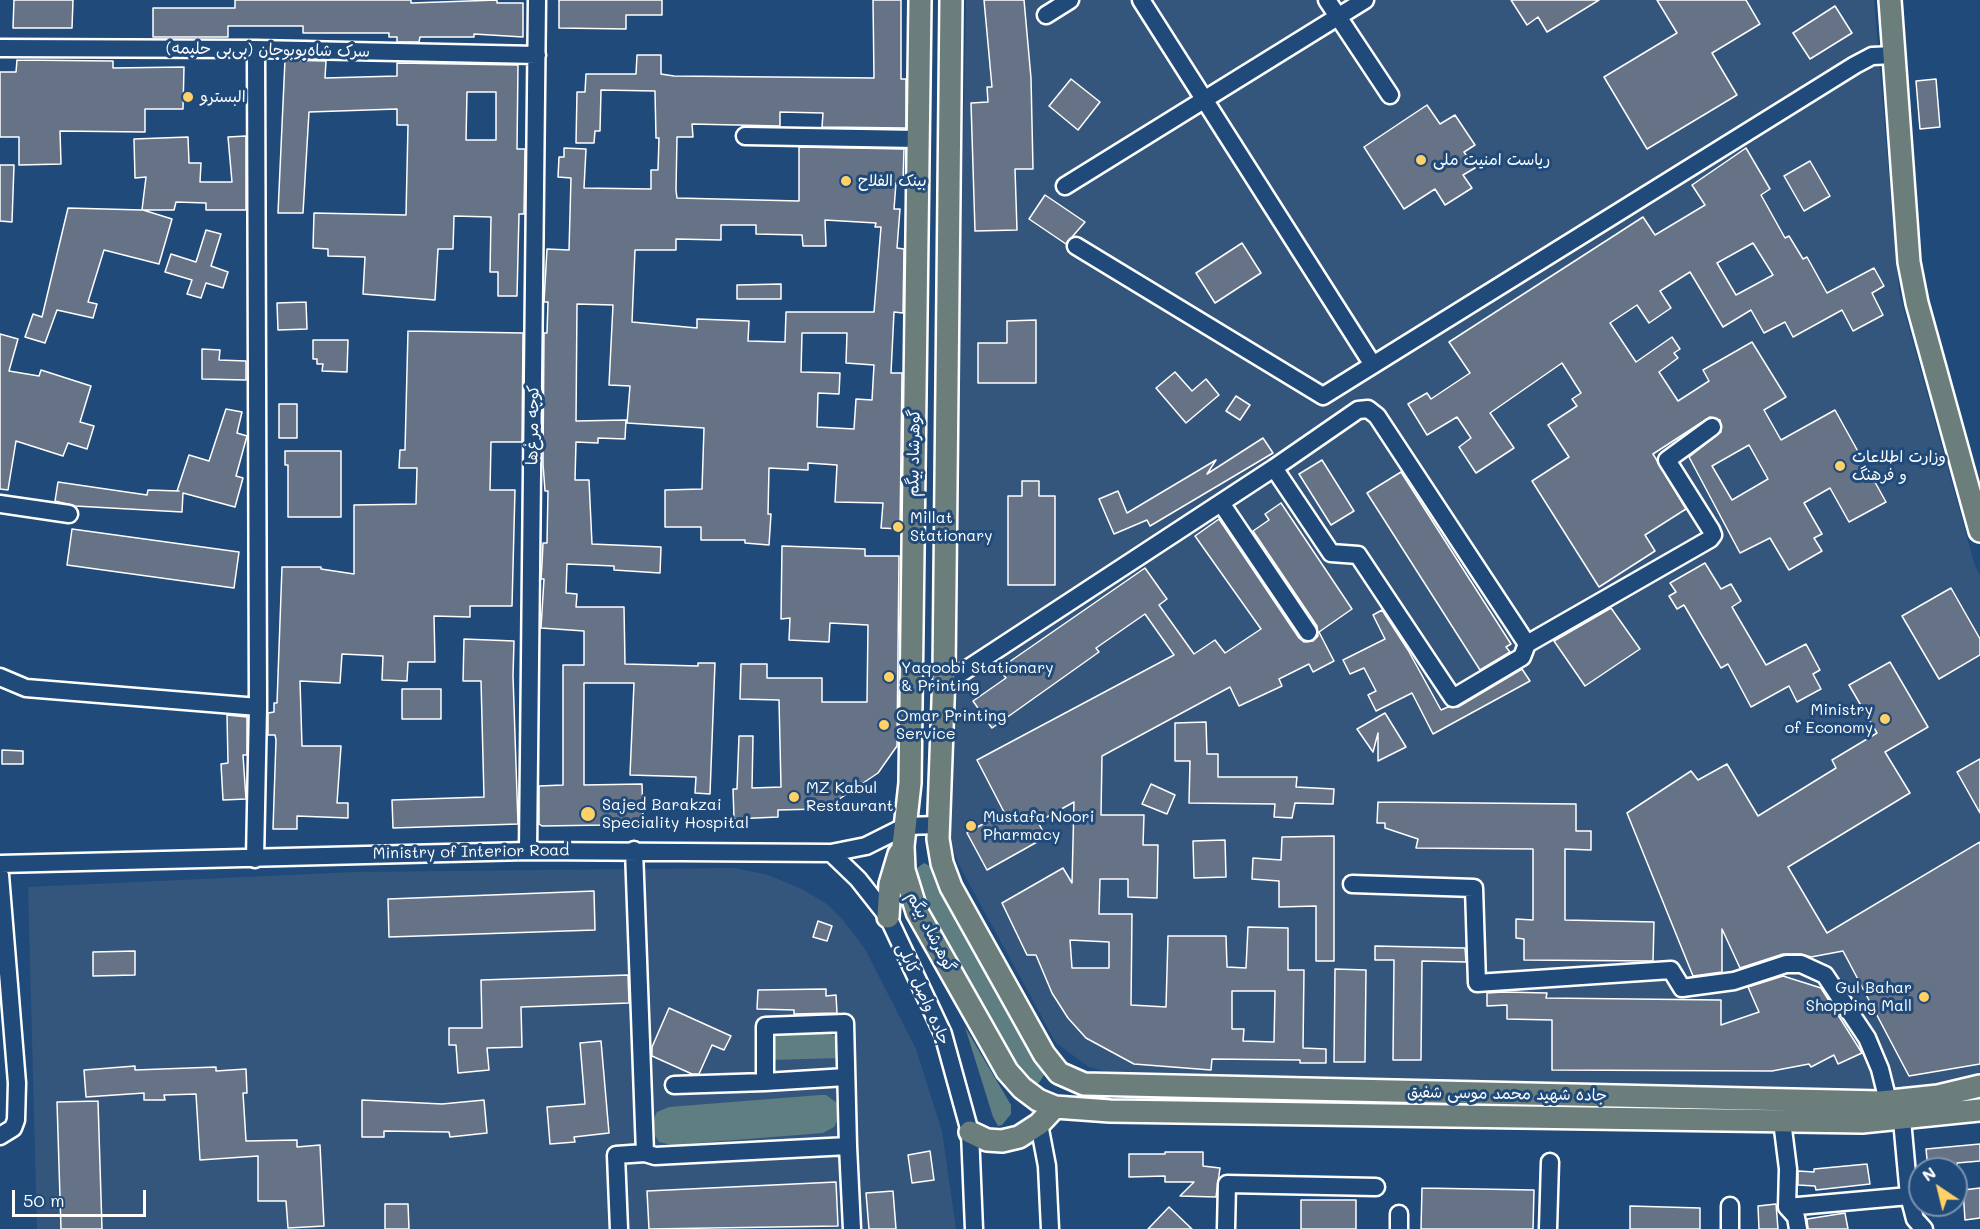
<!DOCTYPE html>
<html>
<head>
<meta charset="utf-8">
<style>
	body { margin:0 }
	#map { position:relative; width:1980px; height:1229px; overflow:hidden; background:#1f4a7a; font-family:Mali,sans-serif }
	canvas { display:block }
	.north { position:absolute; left:1908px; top:1157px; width:60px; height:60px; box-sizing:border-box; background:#1f4a7a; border:2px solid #7992af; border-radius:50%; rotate:325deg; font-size:16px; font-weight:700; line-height:24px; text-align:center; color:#fff }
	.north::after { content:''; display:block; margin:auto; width:21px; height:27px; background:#ffd166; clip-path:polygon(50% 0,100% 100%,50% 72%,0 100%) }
	.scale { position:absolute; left:12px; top:1190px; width:134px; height:27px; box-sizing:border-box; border:3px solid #fff; border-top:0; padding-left:8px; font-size:18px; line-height:21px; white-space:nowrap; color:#fff; -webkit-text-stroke:4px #1f4a7a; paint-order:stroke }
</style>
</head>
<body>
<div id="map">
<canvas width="1980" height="1229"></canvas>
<div class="north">N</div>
<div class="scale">50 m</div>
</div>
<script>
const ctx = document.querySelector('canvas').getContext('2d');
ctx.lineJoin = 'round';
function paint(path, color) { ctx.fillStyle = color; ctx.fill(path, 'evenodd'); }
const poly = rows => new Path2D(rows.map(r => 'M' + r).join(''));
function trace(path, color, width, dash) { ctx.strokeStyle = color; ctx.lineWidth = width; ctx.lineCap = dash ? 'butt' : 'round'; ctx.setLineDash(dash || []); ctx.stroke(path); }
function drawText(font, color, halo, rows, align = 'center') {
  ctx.font = font + ' Mali,"Playpen Sans Arabic",sans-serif'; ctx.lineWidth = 6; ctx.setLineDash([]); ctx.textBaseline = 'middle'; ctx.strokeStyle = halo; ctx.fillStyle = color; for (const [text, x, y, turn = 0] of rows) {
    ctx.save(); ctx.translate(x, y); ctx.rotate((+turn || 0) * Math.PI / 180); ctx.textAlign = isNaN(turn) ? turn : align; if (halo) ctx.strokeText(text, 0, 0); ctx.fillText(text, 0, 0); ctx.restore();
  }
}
const built = poly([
	[966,0,1874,0,1899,292,1975,566,1980,575,1980,1078,1897,1092,1125,1077,1089,1067,1056,1043,959,865,950,839],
	[735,868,768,875,802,889,827,904,843,920,865,949,916,1049,942,1131,956,1229,37,1229,28,887,354,872]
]);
const green = poly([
	[924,863,930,866,948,905,1044,1075,1039,1083,1034,1083,1016,1066,931,920,919,881,917,868],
	[965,1027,1011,1105,1011,1114,1002,1125,998,1126,993,1117],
	[828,1031,839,1040,839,1058,771,1060,770,1041,779,1033],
	[820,1095,826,1095,837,1103,840,1116,834,1127,823,1133,672,1145,659,1142,652,1131,651,1124,657,1112,669,1107]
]);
const building = poly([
	[14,0,73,0,72,28,13,28,14,0],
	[235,0,411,0,411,3,497,0,497,3,523,3,523,37,474,34,474,37,420,37,419,42,397,42,397,37,389,37,389,33,303,33,303,26,228,26,228,37,153,37,153,8,235,8,235,0],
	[559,0,662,0,662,15,626,15,626,29,559,28,559,0],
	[873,0,901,0,901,79,906,79,906,128,822,127,823,113,780,112,780,126,692,124,693,137,677,137,676,190,677,198,799,201,799,147,904,149,903,183,896,183,894,209,900,209,897,248,904,249,903,313,894,312,891,373,902,373,900,529,881,528,883,503,835,502,837,465,808,463,808,470,769,468,768,514,771,514,769,545,745,543,745,540,701,540,701,527,665,527,665,490,702,489,704,428,627,423,630,386,609,385,613,305,577,304,576,421,626,420,625,439,598,438,598,443,576,442,575,480,589,480,592,544,661,547,660,573,614,570,614,566,567,564,566,593,577,594,576,607,624,607,625,664,698,666,698,663,715,663,710,794,695,793,696,777,630,775,634,683,584,683,584,785,642,784,643,819,605,820,605,825,542,826,539,824,539,786,563,785,563,665,584,665,584,631,541,628,544,579,541,579,542,564,543,543,547,543,548,491,545,491,543,464,544,333,547,333,548,302,544,302,547,249,569,250,571,178,558,177,559,157,564,157,564,148,586,149,584,188,651,189,651,170,658,170,659,138,656,138,655,91,601,90,600,131,595,131,594,143,576,143,577,92,585,92,586,74,636,74,637,55,661,55,661,74,674,76,874,78,873,0],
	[825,220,876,223,875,227,881,227,874,312,786,312,785,342,748,341,749,321,697,319,697,328,632,322,635,250,676,250,676,239,721,240,721,225,756,225,756,234,802,235,803,246,826,246,825,220],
	[802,333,847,333,846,363,874,365,872,400,856,399,854,429,817,427,818,393,839,394,840,373,801,372,802,333],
	[984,0,1024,0,1031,78,1033,169,1015,169,1017,230,975,231,971,103,988,102,987,87,992,87,984,0],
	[1511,0,1599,0,1547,32,1538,17,1527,25,1511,0],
	[1657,0,1746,0,1760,24,1712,53,1737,95,1647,149,1604,77,1677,33,1657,0],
	[1835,6,1852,33,1810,59,1793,33,1835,6],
	[17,60,113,61,113,68,184,67,183,109,145,109,145,132,60,131,61,164,19,165,19,137,0,137,0,72,16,72,17,60],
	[285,60,326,61,325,78,397,76,397,63,518,65,517,149,525,149,524,214,519,214,517,296,498,296,498,272,490,272,491,217,454,216,453,249,438,249,435,300,363,294,365,257,328,256,328,249,313,248,314,213,406,215,408,125,397,125,397,109,309,112,303,213,278,213,285,60],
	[467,92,496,92,496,140,466,140,467,92],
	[1071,79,1100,102,1078,130,1049,106,1071,79],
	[1936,79,1940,127,1920,129,1916,81,1936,79],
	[1427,105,1440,124,1455,115,1475,145,1464,152,1475,168,1463,175,1472,188,1445,205,1435,189,1404,209,1364,147,1427,105],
	[246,136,246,210,206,210,206,203,176,202,174,210,143,210,172,219,159,264,104,250,88,302,97,304,93,318,57,310,45,343,25,337,33,314,42,317,68,208,142,210,146,177,135,178,134,139,188,137,189,163,201,163,200,182,232,182,228,137,246,136],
	[1746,148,1770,189,1761,195,1785,238,1789,236,1803,259,1807,257,1827,293,1874,268,1884,286,1872,293,1883,315,1853,331,1842,310,1793,337,1785,322,1764,333,1751,310,1723,327,1690,272,1660,291,1671,308,1649,323,1637,305,1610,323,1636,362,1672,337,1680,349,1674,353,1678,358,1659,372,1678,401,1709,381,1703,370,1752,342,1786,397,1764,410,1781,440,1835,410,1886,502,1849,522,1830,488,1804,503,1822,534,1814,538,1822,551,1789,570,1770,538,1740,553,1689,457,1721,432,1720,420,1710,417,1653,454,1686,509,1645,535,1655,551,1599,587,1532,481,1569,457,1548,425,1577,406,1572,399,1581,393,1562,363,1490,413,1514,448,1476,473,1459,447,1471,438,1457,417,1427,435,1408,404,1427,393,1431,399,1470,373,1449,342,1643,217,1655,235,1705,205,1692,185,1746,148],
	[1753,243,1773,275,1736,295,1717,263,1753,243],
	[1749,445,1768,479,1732,500,1712,466,1749,445],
	[1810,161,1830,196,1804,211,1784,176,1810,161],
	[0,165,14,165,12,222,0,221,0,165],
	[1045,195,1085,222,1066,244,1029,219,1045,195],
	[206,230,221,234,211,266,228,272,223,288,206,283,201,298,187,294,192,280,165,272,171,254,196,262,206,230],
	[1242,243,1261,273,1215,303,1196,273,1242,243],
	[781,284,781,299,737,299,737,285,781,284],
	[306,302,307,329,278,330,277,303,306,302],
	[1036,320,1036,383,978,383,978,343,1007,343,1007,321,1036,320],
	[408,331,523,333,522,442,491,442,490,490,515,490,512,606,470,606,470,617,434,616,435,662,408,662,407,681,382,680,383,656,342,654,340,683,300,681,302,746,341,746,337,803,348,803,348,818,297,816,297,829,273,829,276,740,275,735,268,735,268,713,274,712,274,703,277,703,282,567,321,567,321,569,354,574,354,505,416,504,417,468,399,468,400,450,405,450,408,331],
	[0,334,18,339,9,371,39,376,41,370,91,386,80,422,94,426,87,449,68,443,63,456,16,441,8,490,0,489,0,334],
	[313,340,348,340,347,372,322,371,323,364,317,364,317,359,313,359,313,340],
	[202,349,220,350,219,360,246,361,246,380,202,379,202,349],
	[1175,372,1192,391,1206,379,1219,395,1186,423,1156,388,1175,372],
	[1236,396,1250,405,1240,420,1226,411,1236,396],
	[279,404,297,404,297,438,279,438,279,404],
	[226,409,242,412,237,433,247,436,236,476,243,478,235,507,183,493,182,512,75,506,55,501,58,482,147,495,148,490,179,491,177,491,189,455,209,461,226,409],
	[1263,438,1273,453,1150,526,1147,520,1114,534,1099,499,1118,491,1127,513,1216,460,1207,474,1263,438],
	[285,451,341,451,341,517,288,517,288,465,285,465,285,451],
	[1322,460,1354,511,1331,525,1299,474,1322,460],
	[1401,472,1511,644,1506,647,1510,652,1480,670,1367,493,1401,472],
	[1022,481,1039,481,1039,496,1055,496,1055,585,1008,585,1008,496,1022,496,1022,481],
	[1281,503,1352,609,1319,632,1334,661,1313,672,1309,664,1279,679,1282,686,1239,706,1230,687,1102,756,1101,815,1144,815,1143,845,1158,845,1157,898,1128,897,1128,879,1100,879,1099,914,1132,914,1131,1005,1166,1007,1168,936,1226,936,1227,967,1246,968,1248,927,1288,928,1288,970,1304,970,1303,1048,1326,1049,1326,1063,1300,1063,1300,1060,1212,1059,1211,1070,1134,1064,1086,1038,1068,1018,1052,993,1036,955,1027,955,1002,903,1063,868,1072,883,1074,802,1038,822,1046,837,987,870,967,833,1004,812,977,760,1174,655,1145,614,1096,648,1099,652,992,728,973,701,1006,678,999,669,1145,568,1167,599,1159,605,1194,654,1215,640,1225,653,1261,629,1195,536,1219,519,1299,638,1304,642,1313,641,1318,636,1317,626,1253,531,1269,520,1265,514,1281,503],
	[1070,940,1109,942,1109,968,1072,968,1070,940],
	[1232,991,1275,991,1274,1042,1243,1041,1244,1029,1232,1029,1232,991],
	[72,529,239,552,234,588,67,565,72,529],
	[782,546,865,549,865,556,899,556,897,746,878,773,820,812,818,809,778,810,778,817,734,819,733,789,737,789,739,736,753,736,752,788,781,787,779,700,740,699,741,664,767,664,767,678,822,678,822,702,867,702,868,625,830,623,829,642,789,640,790,618,781,619,782,546],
	[1705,563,1721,589,1731,584,1741,601,1732,607,1766,665,1806,644,1820,670,1813,674,1821,689,1797,702,1789,686,1751,707,1728,664,1721,668,1684,605,1677,609,1669,596,1676,592,1670,583,1705,563],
	[1951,588,1980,639,1980,655,1939,679,1902,616,1951,588],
	[1611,608,1640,649,1585,686,1554,641,1611,608],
	[1382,610,1408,650,1441,710,1448,707,1458,707,1522,669,1530,681,1433,734,1412,693,1376,711,1368,695,1376,691,1364,668,1350,674,1343,660,1385,639,1373,615,1382,610],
	[464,639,514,641,513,676,518,824,393,828,392,800,484,797,481,681,463,681,464,639],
	[1890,662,1928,727,1885,752,1910,793,1788,867,1827,933,1980,842,1980,1064,1909,1076,1843,951,1811,957,1801,954,1783,954,1740,968,1722,929,1722,972,1693,976,1627,813,1691,771,1698,780,1727,764,1758,816,1836,768,1832,760,1877,733,1849,685,1890,662],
	[402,689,441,689,441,719,402,719,402,689],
	[1385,713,1406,747,1378,761,1378,733,1373,752,1357,729,1385,713],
	[227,715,247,717,247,755,243,755,246,799,223,800,221,764,228,763,227,715],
	[1206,722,1207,754,1218,754,1218,777,1297,777,1296,787,1334,789,1333,804,1295,803,1292,818,1274,817,1275,804,1189,803,1190,761,1175,761,1175,723,1206,722],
	[2,750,23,751,23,764,2,764,2,750],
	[1980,759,1980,813,1957,772,1980,759],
	[1151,784,1175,795,1167,814,1142,804,1151,784],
	[1378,802,1576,804,1576,831,1591,831,1591,850,1565,849,1565,920,1654,922,1653,961,1524,960,1524,939,1516,938,1516,919,1533,920,1533,849,1416,848,1418,839,1385,828,1385,823,1377,823,1378,802],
	[1334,836,1334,961,1316,961,1316,906,1279,907,1279,881,1252,879,1253,858,1281,860,1282,837,1334,836],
	[1225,840,1226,877,1194,878,1193,841,1225,840],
	[594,891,595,930,389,937,388,899,594,891],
	[818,921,832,926,827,941,813,937,818,921],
	[1375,946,1465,948,1466,962,1422,961,1421,1060,1393,1060,1394,960,1375,960,1375,946],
	[135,951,135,975,93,976,93,952,135,951],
	[1335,969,1366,970,1365,1062,1334,1062,1335,969],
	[628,975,629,1003,521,1007,522,1047,487,1048,489,1070,458,1073,456,1045,449,1045,449,1028,482,1028,481,980,628,975],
	[1783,976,1821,988,1862,1053,1838,1064,1834,1055,1811,1067,1809,1064,1772,1071,1552,1070,1552,1020,1507,1019,1507,1005,1487,1006,1487,993,1504,992,1547,993,1546,998,1721,1000,1721,1025,1759,1012,1748,987,1783,976],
	[826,989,826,996,836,995,837,1013,794,1014,794,1010,757,1009,758,990,826,989],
	[669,1008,731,1036,724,1050,712,1045,699,1074,692,1074,652,1056,652,1047,669,1008],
	[601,1041,609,1133,574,1137,575,1142,550,1144,547,1107,585,1104,580,1043,601,1041],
	[135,1066,135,1070,216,1067,216,1071,246,1069,247,1093,243,1093,246,1141,297,1140,297,1147,320,1145,324,1226,288,1228,286,1201,258,1201,258,1156,200,1160,196,1094,164,1095,165,1100,144,1100,144,1093,86,1097,84,1070,135,1066],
	[362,1100,442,1104,484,1100,487,1133,450,1137,449,1132,384,1131,384,1137,362,1137,362,1100],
	[98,1101,102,1229,61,1229,57,1102,98,1101],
	[1980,1144,1980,1161,1957,1163,1957,1169,1928,1169,1926,1149,1980,1144],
	[930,1151,934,1180,912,1183,908,1155,930,1151],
	[1165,1152,1203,1152,1203,1166,1220,1168,1216,1197,1180,1196,1194,1182,1165,1182,1165,1176,1129,1177,1129,1154,1165,1154,1165,1152],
	[1867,1164,1870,1184,1816,1190,1815,1186,1798,1185,1798,1171,1814,1172,1814,1169,1867,1164],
	[836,1182,838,1226,649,1229,647,1191,836,1182],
	[1422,1188,1534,1190,1533,1229,1421,1229,1422,1188],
	[1980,1188,1980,1218,1965,1220,1963,1190,1980,1188],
	[893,1191,896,1229,869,1229,866,1193,893,1191],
	[1301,1200,1356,1200,1356,1229,1301,1229,1301,1200],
	[385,1204,408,1204,409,1229,385,1229,385,1204],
	[1776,1204,1778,1229,1759,1229,1758,1206,1776,1204],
	[1630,1206,1700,1208,1700,1229,1630,1229,1630,1206],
	[1169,1207,1192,1229,1148,1229,1169,1207],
	[1845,1213,1848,1229,1808,1229,1807,1219,1845,1213]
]);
const minor = poly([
	[1141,0,1373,365],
	[1327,0,1390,95],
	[1046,15,1070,0],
	[0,48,256,49,537,55],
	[745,136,918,139],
	[1065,186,1365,0],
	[1076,246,1323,396,1855,65,1872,56,1895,55],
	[1274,468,1331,553,1358,555,1453,698,1522,657,1527,644],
	[1221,503,1308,632],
	[0,504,69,514],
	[944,674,961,673,1274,468,1358,410,1368,409,1377,416,1527,644,1710,539,1713,535,1711,530,1667,460,1712,427],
	[0,677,26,688,258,707],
	[528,851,537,0],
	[831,853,858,879,888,917,943,1034,970,1132,974,1229],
	[255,859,258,707,256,49],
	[0,864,528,851,831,853,866,846,906,826,937,825],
	[0,875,17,1083,16,1120,13,1128,0,1136],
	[1352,884,1474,888,1477,983,1671,970,1682,988,1734,981,1786,964,1801,964,1825,975,1867,1038,1880,1069,1888,1101],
	[765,1082,846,1077],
	[1902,1120,1909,1196,1915,1219,1924,1229],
	[1782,1121,1788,1169,1787,1207,1796,1217,1798,1229],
	[1039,1124,1047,1166,1050,1229],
	[848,1146,852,1229],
	[645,1153,655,1156,848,1146,845,1023,765,1026,765,1082,674,1085],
	[1730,1206,1730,1229],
	[1787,1207,1909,1196],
	[619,1229,616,1155,645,1153,634,850],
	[1226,1229,1227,1184,1376,1187],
	[1399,1229,1399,1214],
	[1548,1229,1550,1162]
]);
const major = poly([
	[920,0,910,783,903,846,904,870,917,912,1007,1071,1022,1088,1038,1100,1055,1107,1110,1111,1862,1122,1980,1110],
	[951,0,944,674,938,839,942,863,951,887,1044,1054,1059,1073,1084,1084,1881,1102,1938,1096,1980,1086],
	[1890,0,1909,262,1917,303,1980,531],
	[888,917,890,884,899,854],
	[970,1132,987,1140,1002,1141,1019,1137,1039,1124,1055,1107]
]);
const markers = [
	[188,97,6,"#ffd166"],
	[1421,160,6,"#ffd166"],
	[846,181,6,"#ffd166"],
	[1840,466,6,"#ffd166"],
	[898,527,6,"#ffd166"],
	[889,677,6,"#ffd166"],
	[1885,719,6,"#ffd166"],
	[884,725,6,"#ffd166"],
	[794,797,6,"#ffd166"],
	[588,814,8,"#ffd166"],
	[971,826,6,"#ffd166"],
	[1924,997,6,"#ffd166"]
];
const streetNames = [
	["سرک شاه‌بوبوجان (بی‌بی حلیمه)",268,50,1],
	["کوچه مرغ‌ها",533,425,-89],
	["گوهرشاد بیگم",914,453,-89],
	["Ministry of Interior Road",471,852,-1],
	["گوهرشاد بیگم",931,932,63],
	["جاده واصل کابلی",923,994,66],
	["جاده شهید محمد موسی شفیق",1507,1094,1]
];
const poiNames = [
	["البسترو",200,97],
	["ریاست امنیت ملی",1433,160],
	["بینک الفلاح",858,181],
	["وزارت اطلاعات",1852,457],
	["و فرهنگ",1852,475],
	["Millat",910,518],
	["Stationary",910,536],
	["Yaqoobi Stationary",901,668],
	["& Printing",901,686],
	["Ministry",1873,710,"right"],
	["of Economy",1873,728,"right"],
	["Omar Printing",896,716],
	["Service",896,734],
	["MZ Kabul",806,788],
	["Restaurant",806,806],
	["Sajed Barakzai",602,805],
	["Speciality Hospital",602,823],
	["Mustafa Noori",983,817],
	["Pharmacy",983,835],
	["Gul Bahar",1912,988,"right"],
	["Shopping Mall",1912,1006,"right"]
];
paint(built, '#34567d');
paint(green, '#5e7e82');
paint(building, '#667285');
trace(building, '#fff', 1.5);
trace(minor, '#fff', 21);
trace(major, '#fff', 26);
trace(minor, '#1f4a7a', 16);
trace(major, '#6c7e7c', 21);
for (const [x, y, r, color] of markers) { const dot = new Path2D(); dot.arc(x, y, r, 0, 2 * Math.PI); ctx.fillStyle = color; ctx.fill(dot); trace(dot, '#1f4a7a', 2); }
drawText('16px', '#fff', '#1f4a7a', streetNames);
drawText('16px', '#fff', '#1f4a7a', poiNames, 'left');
</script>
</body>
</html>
